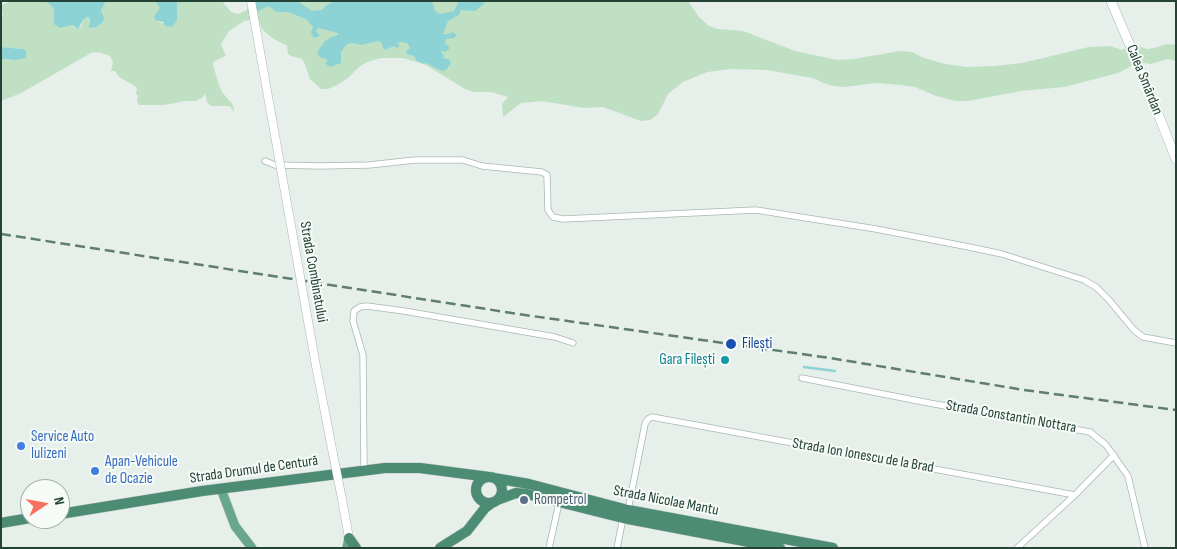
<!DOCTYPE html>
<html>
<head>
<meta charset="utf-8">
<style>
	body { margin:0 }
	#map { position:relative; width:1177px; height:549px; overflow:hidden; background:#e6efea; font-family:"Sofia Sans Condensed",sans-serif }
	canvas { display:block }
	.frame { position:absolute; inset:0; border:2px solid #244236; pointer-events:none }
	.north { position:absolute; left:20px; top:479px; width:50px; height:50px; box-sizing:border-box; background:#f7fbf8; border:1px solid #a3b1aa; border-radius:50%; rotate:78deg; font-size:14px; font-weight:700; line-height:20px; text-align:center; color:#244236 }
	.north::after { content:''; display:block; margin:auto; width:18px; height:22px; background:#f6705d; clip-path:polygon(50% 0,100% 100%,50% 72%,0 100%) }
</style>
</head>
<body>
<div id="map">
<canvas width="1177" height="549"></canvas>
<div class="frame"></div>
<div class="north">N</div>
</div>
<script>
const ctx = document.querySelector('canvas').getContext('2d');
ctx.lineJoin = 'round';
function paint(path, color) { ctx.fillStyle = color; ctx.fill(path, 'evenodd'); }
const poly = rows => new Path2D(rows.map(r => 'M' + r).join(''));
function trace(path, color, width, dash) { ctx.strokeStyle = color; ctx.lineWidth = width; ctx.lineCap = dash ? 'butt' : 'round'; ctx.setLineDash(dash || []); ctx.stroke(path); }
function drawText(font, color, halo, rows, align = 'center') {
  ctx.font = font + ' "Sofia Sans Condensed",sans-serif'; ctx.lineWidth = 4; ctx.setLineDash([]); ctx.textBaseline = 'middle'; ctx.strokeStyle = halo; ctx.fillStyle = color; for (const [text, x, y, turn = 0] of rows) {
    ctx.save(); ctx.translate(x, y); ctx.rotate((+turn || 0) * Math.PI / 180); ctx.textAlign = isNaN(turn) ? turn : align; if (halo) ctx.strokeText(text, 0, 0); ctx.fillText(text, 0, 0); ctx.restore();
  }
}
const green = poly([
	[13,1,45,1,52,6,54,11,54,18,60,28,72,25,75,28,81,27,83,20,87,17,90,18,90,23,88,27,103,16,101,9,106,1,158,1,156,3,161,8,154,16,155,20,172,27,177,21,177,1,222,1,231,12,238,14,247,10,249,6,256,1,688,1,699,17,709,26,717,29,743,31,795,51,837,60,854,59,900,51,912,52,924,58,945,64,967,67,995,66,1022,63,1089,47,1110,46,1122,50,1134,45,1147,49,1154,48,1167,44,1176,45,1176,61,1168,59,1150,64,1139,62,1118,73,1064,87,1021,91,968,101,956,101,936,96,915,87,901,85,877,83,843,87,829,85,812,78,767,70,731,69,707,72,683,82,668,94,658,114,650,120,641,121,603,107,584,108,542,101,521,103,503,117,502,104,508,97,491,92,473,92,465,89,424,64,403,58,381,58,367,62,359,67,348,78,339,84,328,89,321,89,310,79,305,64,302,59,291,56,288,54,287,46,272,38,262,29,259,21,251,20,244,21,229,31,221,44,226,56,214,61,213,65,218,82,222,92,233,105,234,113,230,106,211,106,207,102,205,93,202,98,196,101,185,101,164,105,139,105,137,101,138,96,136,94,137,89,135,86,119,77,115,71,111,71,113,62,110,56,99,52,91,53,21,93,1,101,1,59,15,60,23,49,1,47,1,16,3,15,1,5]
]);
const water = poly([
	[45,1,106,1,101,10,104,18,103,22,96,27,88,28,90,22,90,18,87,17,83,20,78,29,72,25,60,28,54,24,54,11,52,6],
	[158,1,177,1,177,21,172,27,165,26,163,22,155,20,154,16,160,8,156,3],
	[256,1,297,1,312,11,322,10,327,5,335,1,432,1,435,11,440,14,454,11,459,1,484,1,484,4,475,11,461,10,459,15,448,21,443,34,448,34,453,32,457,35,454,38,446,39,445,43,450,48,445,52,441,51,444,57,442,58,449,59,451,63,446,70,442,71,426,63,424,64,417,61,414,56,407,54,406,52,410,48,409,46,407,43,401,42,397,43,400,46,397,48,394,46,384,50,381,42,378,41,361,45,353,43,347,44,341,52,341,63,330,67,326,64,327,59,321,58,317,53,324,42,331,37,338,35,338,33,318,28,316,31,320,36,314,38,311,33,313,27,306,19,288,12,277,12,268,6,252,15,249,14,247,10,249,6],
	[1,47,23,49,26,51,26,58,15,60,1,59]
]);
const stream = poly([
	[804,367,835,371]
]);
const minor = poly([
	[265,161,275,165,320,166,369,165,415,160,463,160,482,166,542,172,547,175,548,210,553,217,563,219,756,210,876,229,969,247,1002,254,1084,280,1096,287,1109,300,1134,330,1143,337,1176,343],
	[802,378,929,403,1090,432,1106,445,1128,476,1145,548],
	[364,470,363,355,353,321,354,311,360,307,367,306,404,311,555,337,573,343],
	[628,510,645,424,648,419,652,417,1075,495],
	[549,548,559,503],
	[617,548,623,518],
	[1017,548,1075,495,1114,455]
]);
const tertiary = poly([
	[316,366,333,454],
	[342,499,349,538]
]);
const secondary = poly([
	[1111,1,1143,76,1176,159]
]);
const primary = poly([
	[221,489,235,526,252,548],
	[347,548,349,538]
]);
const trunk = poly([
	'476 490a13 13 0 1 1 26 0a13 13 0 1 1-26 0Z',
	[494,478,529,484,628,510,833,548],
	[497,500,516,493,527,494,623,518,780,548],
	[60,514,202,491,385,468,420,468,489,477],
	[1,523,30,518],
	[349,538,356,548],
	[440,548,467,531,485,508,493,502]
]);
const rail = poly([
	[1,234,525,315,830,358,1024,390,1176,410]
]);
const tertiaryBridge = poly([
	[251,1,316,366],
	[333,454,342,499]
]);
const markers = [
	[731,344,6,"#1a4fb4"],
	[725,360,5,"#0f9aa8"],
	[21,446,5,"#3f7fe0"],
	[95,471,5,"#3f7fe0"],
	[524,500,5,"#5c6f8a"]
];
const streetNames = [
	["Calea Smârdan",1144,80,68],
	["Strada Combinatului",313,272,80],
	["Strada Constantin Nottara",1011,417,10],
	["Strada Ion Ionescu de la Brad",863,456,10],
	["Strada Drumul de Centură",254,470,-8],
	["Strada Nicolae Mantu",666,501,11]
];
const transitNames = [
	["Filești",742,344]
];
const cultureNames = [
	["Gara Filești",715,360]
];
const shopNames = [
	["Service Auto",31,437],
	["Iulizeni",31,454],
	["Apan-Vehicule",105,462],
	["de Ocazie",105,479]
];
const serviceNames = [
	["Rompetrol",534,500]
];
paint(green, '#bfe0c3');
paint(water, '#8dd3d5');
trace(stream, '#8dd3d5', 2.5);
trace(minor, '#a8b8b0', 7);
trace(tertiary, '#a8b8b0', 9);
trace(secondary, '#a4bbb0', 10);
trace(primary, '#c2cac7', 10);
trace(trunk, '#c2cac7', 11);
trace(minor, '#fff', 5.5);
trace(tertiary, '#fff', 8);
trace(secondary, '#fff', 9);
trace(primary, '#69a68f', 9);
trace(trunk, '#4c8b74', 10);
trace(rail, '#5f7d71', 2.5, [10, 5]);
trace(tertiaryBridge, '#a8b8b0', 9, []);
trace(tertiaryBridge, '#fff', 8);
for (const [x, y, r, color] of markers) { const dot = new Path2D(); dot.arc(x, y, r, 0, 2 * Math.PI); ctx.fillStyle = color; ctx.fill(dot); trace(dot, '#f7fbf8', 2); }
drawText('15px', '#244236', '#f7fbf8', streetNames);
drawText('15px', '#164399', '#f7fbf8', transitNames, 'left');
drawText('15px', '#0d838f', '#f7fbf8', cultureNames, 'right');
drawText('15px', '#366cbe', '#f7fbf8', shopNames, 'left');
drawText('15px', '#4e5e75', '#f7fbf8', serviceNames, 'left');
</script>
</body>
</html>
